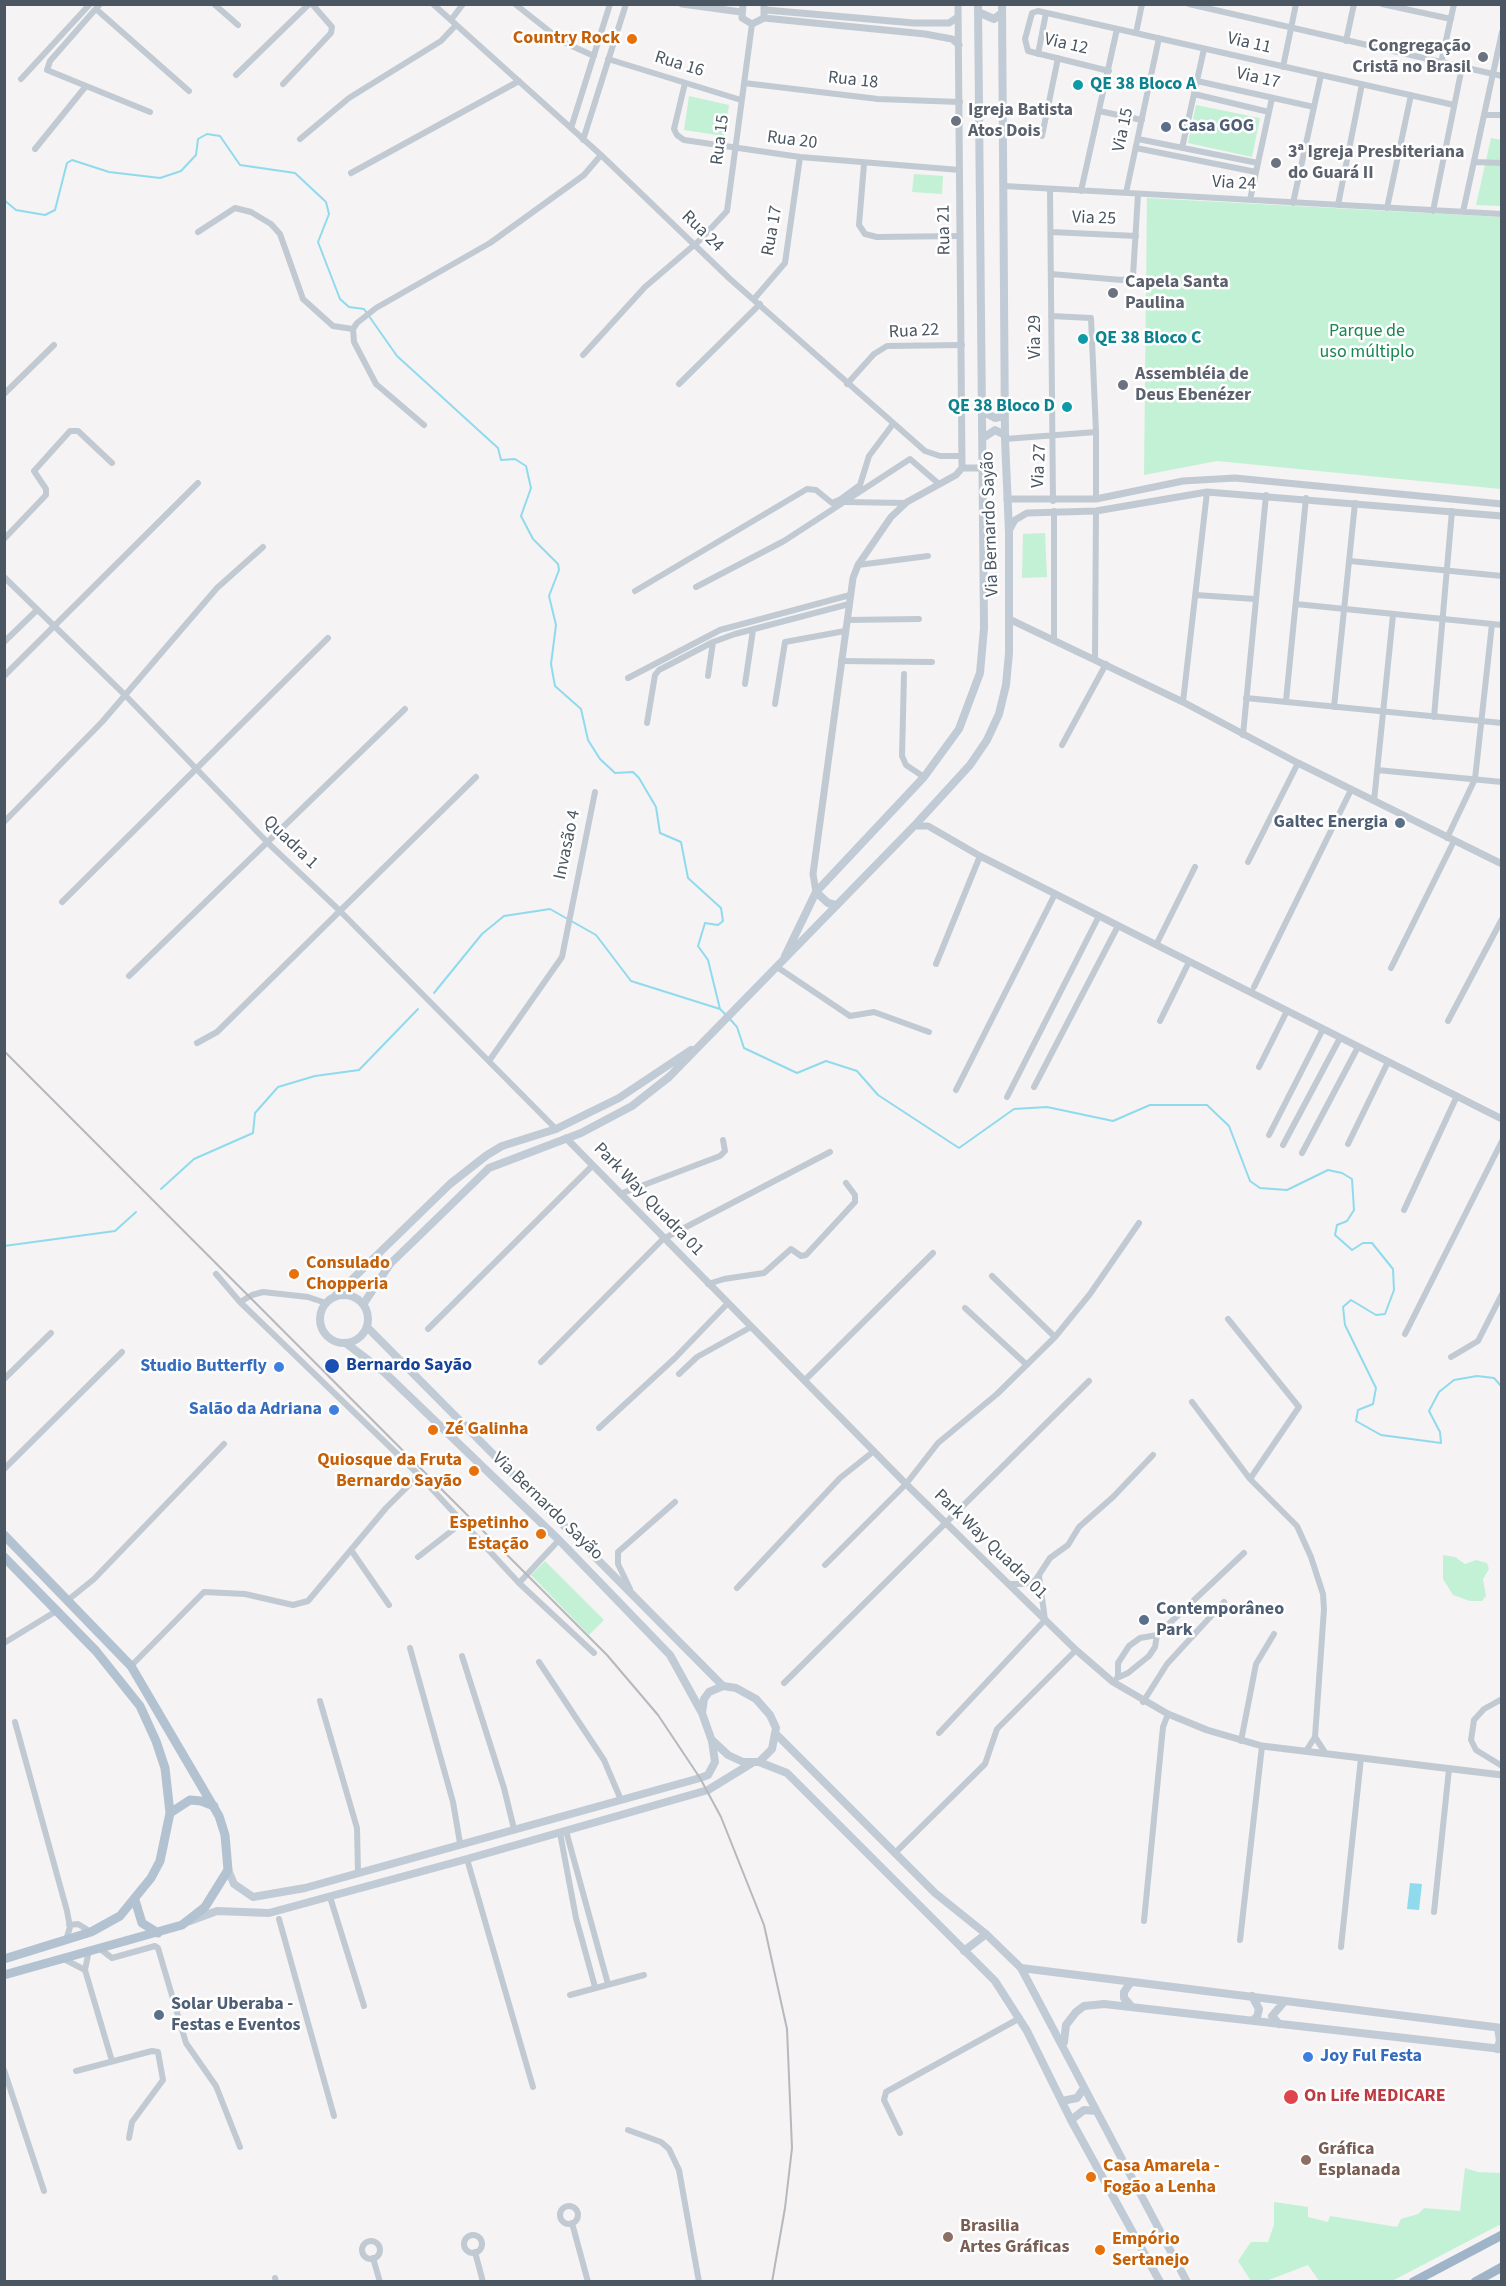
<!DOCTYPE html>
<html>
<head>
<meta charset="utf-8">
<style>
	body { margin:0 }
	#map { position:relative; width:1506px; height:2286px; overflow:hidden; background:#f5f3f3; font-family:"Source Sans 3",sans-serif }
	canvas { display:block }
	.frame { position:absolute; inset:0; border:6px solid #4a5661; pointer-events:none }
</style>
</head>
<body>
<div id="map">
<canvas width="1506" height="2286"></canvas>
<div class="frame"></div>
</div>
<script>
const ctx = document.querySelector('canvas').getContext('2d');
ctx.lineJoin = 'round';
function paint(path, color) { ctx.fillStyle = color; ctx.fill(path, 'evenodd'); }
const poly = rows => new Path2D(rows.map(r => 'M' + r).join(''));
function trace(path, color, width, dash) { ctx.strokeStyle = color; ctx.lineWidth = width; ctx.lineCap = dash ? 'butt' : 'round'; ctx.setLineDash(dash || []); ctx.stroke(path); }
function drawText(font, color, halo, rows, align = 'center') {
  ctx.font = font + ' "Source Sans 3",sans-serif'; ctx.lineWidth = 5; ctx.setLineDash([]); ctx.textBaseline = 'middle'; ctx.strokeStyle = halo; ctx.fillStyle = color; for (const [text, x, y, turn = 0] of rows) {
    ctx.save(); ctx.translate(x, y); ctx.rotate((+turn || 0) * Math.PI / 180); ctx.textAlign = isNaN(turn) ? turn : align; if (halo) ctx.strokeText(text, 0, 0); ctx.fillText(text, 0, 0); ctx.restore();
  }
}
const green = poly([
	[689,96,729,105,724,136,684,130],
	[1196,105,1260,118,1252,157,1188,143],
	[1491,138,1501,140,1501,206,1476,205],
	[914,174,943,176,942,194,912,192],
	[1147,198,1501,217,1501,489,1217,461,1144,475],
	[1045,533,1047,577,1022,578,1023,534],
	[1443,1555,1455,1557,1465,1564,1476,1560,1487,1563,1489,1569,1483,1579,1486,1596,1482,1601,1470,1601,1453,1595,1443,1579],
	[545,1561,604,1620,589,1635,531,1575],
	[1465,2168,1478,2172,1501,2173,1501,2224,1392,2281,1319,2281,1308,2265,1266,2281,1251,2281,1238,2261,1251,2242,1268,2242,1274,2225,1274,2202,1308,2207,1308,2217,1328,2222,1330,2216,1397,2227,1401,2219,1418,2214,1424,2208,1460,2211]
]);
const water = poly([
	[1410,1883,1422,1884,1419,1910,1407,1909]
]);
const stream = poly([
	[4,200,16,210,45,215,55,210,67,163,72,160,109,172,160,178,181,171,196,155,198,139,207,134,220,136,240,165,295,173,326,202,329,214,318,242,340,299,349,307,364,309,397,356,498,448,501,460,515,459,526,466,531,488,521,516,533,539,558,564,559,570,549,596,556,625,551,664,555,686,581,709,588,740,600,759,615,773,633,772,639,778,656,807,660,833,681,842,688,878,721,908,723,921,718,925,705,923,698,946,708,960,720,1009,725,1014],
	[434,993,482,934,504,916,550,909,596,935,631,981,720,1009],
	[729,1018,737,1027,744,1048,797,1073,826,1061,857,1071,878,1095,959,1148,1014,1109,1047,1107,1113,1121,1150,1105,1207,1105,1229,1126,1250,1181,1260,1188,1287,1190,1328,1170,1342,1173,1352,1179,1354,1210,1347,1221,1337,1225,1335,1235,1352,1250,1363,1243,1372,1243,1393,1269,1394,1290,1385,1314,1376,1315,1351,1300,1343,1307,1345,1325,1376,1388,1373,1404,1358,1410,1356,1421,1381,1435,1441,1443,1440,1432,1429,1411,1439,1392,1454,1380,1477,1376,1494,1378,1502,1387],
	[161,1189,194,1159,253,1133,255,1113,278,1087,315,1076,359,1070,418,1009],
	[4,1246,115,1231,136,1212]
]);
const minor = poly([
	[100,4,50,61,47,70,150,112],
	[214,4,238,25],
	[433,4,601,155,730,279,925,451,940,456,962,456],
	[515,4,563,42,594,56],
	[1189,4,1502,76],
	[1382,4,1451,19],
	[96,9,189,91],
	[451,20,463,4],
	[1136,33,1142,4],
	[1346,41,1354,4],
	[1038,54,1046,13],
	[608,59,741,100],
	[1441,63,1454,4],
	[1283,67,1296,4],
	[1109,71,1028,51,1025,39,1032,13,1038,11,1454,105],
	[236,75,309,4],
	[21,79,90,4],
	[1197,81,1314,107],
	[685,83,674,129,677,135,684,140,800,157,960,170],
	[744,83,878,99,960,102],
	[283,84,331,33,332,27,312,4],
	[1194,94,1269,112],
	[1099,111,1142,120],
	[1484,115,1502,115],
	[571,128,610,4],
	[1042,136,1058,58],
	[300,139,349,98,441,41,456,25],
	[1138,139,1258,163],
	[583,140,626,4],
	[1136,148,1256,172],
	[1182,148,1204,49],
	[35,149,86,86],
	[1474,162,1502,163],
	[864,164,859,225,865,234,877,237,960,236],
	[351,173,519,81],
	[1004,186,1502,214],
	[1050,189,1053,501],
	[1081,191,1117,29],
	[1126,193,1159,38],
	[1250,200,1272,98],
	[1293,203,1321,75],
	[1338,205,1362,84],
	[1387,208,1411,95],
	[1433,211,1462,67],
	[1463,212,1502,32],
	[198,232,235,208,251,212,271,224,280,234,303,299,333,326,353,329],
	[1051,232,1136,236],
	[1051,274,1122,280,1133,276,1138,194],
	[754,299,785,263,800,157],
	[1051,316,1091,318,1096,432,1096,499],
	[583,355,645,287,700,240,727,211,752,24],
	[679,384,760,304],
	[847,384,874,354,887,346,962,345],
	[4,394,54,345],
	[424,425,376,384,354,342,353,329,357,323,376,308,490,243,584,175,601,155],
	[1005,439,1096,432],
	[846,502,906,503],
	[1054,511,1054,640],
	[4,539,46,495,46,489,34,471,70,431,78,431,112,463],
	[1350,561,1502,576],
	[858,565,928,556],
	[4,577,125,695,269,844,339,910,556,1129],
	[696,587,784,541,910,459,939,484],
	[635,591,807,489,816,490,832,503,841,499,860,485,869,456,893,424],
	[1196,595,1255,599],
	[1296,604,1502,625],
	[847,620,919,619],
	[4,642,37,610],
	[1095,658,1096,511],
	[841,661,932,662],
	[904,674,902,756,906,765,924,777],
	[4,676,198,483],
	[708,676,713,642],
	[628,678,720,630,850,595],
	[745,684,753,630],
	[1246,698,1502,723],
	[1286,701,1306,498],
	[1183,702,1207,492],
	[775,704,785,642,845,631],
	[1334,707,1355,503],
	[1434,717,1452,511],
	[647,723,655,675,659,670,713,642,735,634,849,604],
	[1243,735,1266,495],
	[1062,745,1106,664],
	[1377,770,1502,782],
	[1374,801,1393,615],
	[4,822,102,722,217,588,263,547],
	[1447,838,1475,779,1492,624],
	[1248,862,1298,763],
	[62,902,328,638],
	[1156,945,1195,867],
	[936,964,980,856],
	[777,967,850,1016,874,1012,929,1032],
	[1391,968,1454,841],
	[129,976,405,709],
	[1254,987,1351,790],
	[1160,1021,1189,962],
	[1448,1021,1502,919],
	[197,1043,217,1032,476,777],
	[489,1061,562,957,595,792],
	[1259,1067,1287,1011],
	[1034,1087,1118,926],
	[956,1090,1055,894],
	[1007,1097,1099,916],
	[1269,1135,1323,1029],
	[1348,1144,1388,1062],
	[1283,1145,1340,1038],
	[1302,1153,1358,1047],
	[620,1194,720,1156,725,1151,723,1140],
	[1404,1210,1457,1096],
	[216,1274,240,1302,419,1475,519,1583,594,1653],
	[992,1276,1055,1337],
	[708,1284,724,1279,764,1273,791,1249,801,1256,806,1255,855,1202,855,1195,846,1183],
	[240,1302,252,1295,263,1292,308,1297,326,1303],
	[965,1308,1027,1365],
	[1228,1319,1299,1407,1250,1479,1297,1526,1311,1557,1323,1594,1324,1609,1315,1737,1306,1751],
	[428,1329,593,1165],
	[1405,1334,1502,1141],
	[1451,1357,1478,1341,1502,1294],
	[541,1362,663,1239,830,1152],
	[679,1374,697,1357,751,1327],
	[4,1379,51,1333],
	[805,1380,933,1253],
	[1192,1402,1250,1479],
	[599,1428,675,1358,728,1303],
	[4,1469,122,1352],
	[351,1550,389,1605],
	[418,1557,463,1522],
	[825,1565,906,1484,938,1443,997,1394,1055,1337,1090,1294,1139,1223],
	[519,1583,559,1540],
	[1009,1584,1023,1584,1035,1581,1050,1558,1068,1545,1079,1527,1113,1497,1153,1455],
	[737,1588,840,1478,874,1451],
	[630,1589,618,1564,618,1552,675,1502],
	[68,1600,94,1579,224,1444],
	[4,1643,58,1610],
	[410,1648,453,1802,460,1843],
	[462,1656,504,1788,514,1829],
	[539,1662,604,1760,621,1800],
	[131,1666,204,1592,245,1594,293,1605,308,1601,386,1508,419,1475],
	[1118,1676,1118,1663,1129,1646,1140,1638,1157,1635,1244,1553],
	[1117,1678,1128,1673,1149,1656,1155,1647,1157,1635],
	[784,1683,1089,1381],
	[1502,1699,1484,1709,1474,1720,1471,1740,1476,1750,1502,1766],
	[320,1701,357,1828,358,1873],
	[1143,1702,1167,1664,1224,1602],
	[15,1722,67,1911,70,1927,66,1940],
	[939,1733,1045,1620,1039,1576],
	[1315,1737,1326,1754],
	[1241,1741,1256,1664,1274,1634],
	[566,1831,608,1984],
	[560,1833,576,1918,595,1987],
	[896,1852,985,1764,997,1729,1076,1650],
	[467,1859,533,2087],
	[330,1897,364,2006],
	[1434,1912,1449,1769],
	[279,1919,334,2116],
	[1144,1921,1163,1727,1168,1714],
	[69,1925,78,1924,91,1932],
	[1240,1940,1262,1746],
	[1341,1947,1361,1758],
	[99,1948,112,1958,155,1946,158,1948,186,2043,216,2086,240,2147],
	[89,1950,85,1970,112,2061],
	[62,1958,85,1970],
	[570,1995,644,1975],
	[4,2070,44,2191],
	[76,2071,152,2051,158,2052,163,2080,132,2122,129,2138],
	[628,2130,661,2142,669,2149,679,2170,699,2282],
	[900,2133,884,2100,886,2092,1020,2018],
	'560 2215a9 9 0 1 1 18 0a9 9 0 1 1-18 0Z',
	[572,2223,588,2282],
	'464 2244a9 9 0 1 1 18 0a9 9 0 1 1-18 0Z',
	'362 2250a9 9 0 1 1 18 0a9 9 0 1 1-18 0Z',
	[475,2252,483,2282],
	[373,2258,380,2282],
	[275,2278,276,2282]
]);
const tertiary = poly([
	[682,4,741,12],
	[743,4,742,18,752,24,764,18,764,4],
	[766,10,914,23,949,23,958,17],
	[764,18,925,34,952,39,959,45],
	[962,468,983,468],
	[1007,499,1096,499,1183,481,1235,478,1502,504],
	[1010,529,1015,520,1027,513,1096,511,1207,492,1502,516],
	[1009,619,1183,702,1298,763,1502,864],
	[914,826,928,826,980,856,1502,1119],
	[816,892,813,874,853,578,858,565,891,517,907,502,956,475,962,468,958,4],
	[566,1138,906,1484,1076,1650,1113,1682,1168,1714,1207,1730,1262,1746,1502,1775]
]);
const secondary = poly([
	[978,12,994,19,1002,13],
	[982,411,995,418,1003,416,1006,410],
	[983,438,995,430,1005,435],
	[816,892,828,903,836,905],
	[785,956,816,892,924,777,959,729,980,673,984,628,978,4],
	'320 1319a24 24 0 1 1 48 0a24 24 0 1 1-48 0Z',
	[335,1296,450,1184,487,1155,502,1146,556,1129,619,1098,691,1050],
	[364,1303,390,1264,489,1168,581,1133,632,1106,669,1077,916,824,970,765,987,740,999,714,1006,685,1009,653,1009,532,1005,439,1002,4],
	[368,1328,723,1686],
	[702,1713,704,1699,709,1692,723,1686,736,1688,756,1699,770,1715,776,1728,772,1749,759,1762,743,1762,728,1755,713,1741],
	[776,1734,935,1893,986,1934,1021,1968,1187,2282],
	[759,1762,787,1773,995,1981,1027,2031,1071,2120,1160,2282],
	[228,1870,234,1884,253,1897,305,1888,700,1778,708,1775,715,1762,712,1741,702,1713,670,1655,559,1540,384,1372,347,1344],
	[190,1921,217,1911,269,1913,467,1859,708,1790,752,1763],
	[964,1951,986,1934],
	[1021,1968,1502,2028],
	[1252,1996,1259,2009,1257,2017,1253,2020],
	[1131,2006,1124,1998,1124,1992,1131,1982],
	[1279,2024,1272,2016,1284,2002],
	[1064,2042,1066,2025,1076,2012,1084,2006,1104,2004,1502,2049],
	[1497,2049,1500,2041,1498,2028],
	[1062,2101,1077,2098,1084,2088],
	[1071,2120,1084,2110,1096,2111]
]);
const primary = poly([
	[4,1535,131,1666,219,1816,225,1835,228,1870,205,1907,182,1925,4,1975],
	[4,1557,96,1651,140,1706,156,1741,165,1768,170,1813,160,1861,151,1878,120,1916,91,1932,4,1959],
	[170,1813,190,1800,201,1801,214,1806],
	[135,1900,142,1923,158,1933]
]);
const trunk = poly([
	[1413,2282,1502,2235],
	[1475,2282,1502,2267]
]);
const rail = poly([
	[4,1051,607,1655,658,1715,700,1778,721,1817,764,1925,787,2029,792,2148,785,2208,772,2282]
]);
const markers = [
	[632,39,6,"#e8710a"],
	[1483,57,6,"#6b7280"],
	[1078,85,6,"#0f9aa8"],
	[956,121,6,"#6b7280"],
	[1166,127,6,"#5c6f8a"],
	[1276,163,6,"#6b7280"],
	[1113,293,6,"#6b7280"],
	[1083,339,6,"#0f9aa8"],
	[1123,385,6,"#6b7280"],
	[1067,407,6,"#0f9aa8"],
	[1400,823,6,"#5c6f8a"],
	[294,1274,6,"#e8710a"],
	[332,1366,8,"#1a4fb4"],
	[279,1367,6,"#3f7fe0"],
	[334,1410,6,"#3f7fe0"],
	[433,1430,6,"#e8710a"],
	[474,1471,6,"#e8710a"],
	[541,1534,6,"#e8710a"],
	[1144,1620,6,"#5c6f8a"],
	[159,2015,6,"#5c6f8a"],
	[1308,2057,6,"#3f7fe0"],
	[1291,2097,8,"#e0444e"],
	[1306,2160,6,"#8d6e63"],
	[1091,2177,6,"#e8710a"],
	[948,2237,6,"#8d6e63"],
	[1100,2250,6,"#e8710a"]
];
const foodNames = [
	["Country Rock",620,39,"right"],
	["Consulado",306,1264],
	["Chopperia",306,1285],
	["Zé Galinha",445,1430],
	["Quiosque da Fruta",462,1461,"right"],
	["Bernardo Sayão",462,1482,"right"],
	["Espetinho",529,1524,"right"],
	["Estação",529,1545,"right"],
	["Casa Amarela -",1103,2167],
	["Fogão a Lenha",1103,2188],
	["Empório",1112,2240],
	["Sertanejo",1112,2261]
];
const streetNames = [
	["Via 11",1249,44,13],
	["Via 12",1066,45,13],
	["Rua 16",679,65,17],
	["Via 17",1258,79,13],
	["Rua 18",853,81,6],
	["Via 15",1124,130,-78],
	["Rua 15",721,140,-83],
	["Rua 20",792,141,7],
	["Via 24",1234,184,3],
	["Via 25",1094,219,2],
	["Rua 21",945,230,-91],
	["Rua 17",773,231,-80],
	["Rua 24",702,232,44],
	["Rua 22",914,332,-3],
	["Via 29",1036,337,-90],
	["Via 27",1040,466,-87],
	["Via Bernardo Sayão",991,524,-92],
	["Quadra 1",290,843,44],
	["Invasão 4",568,845,-78],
	["Park Way Quadra 01",648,1200,46],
	["Via Bernardo Sayão",547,1507,44],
	["Park Way Quadra 01",990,1545,44]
];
const worshipNames = [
	["Congregação",1471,47,"right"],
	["Cristã no Brasil",1471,68,"right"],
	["Igreja Batista",968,111],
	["Atos Dois",968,132],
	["3ª Igreja Presbiteriana",1288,153],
	["do Guará II",1288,174],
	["Capela Santa",1125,283],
	["Paulina",1125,304],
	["Assembléia de",1135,375],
	["Deus Ebenézer",1135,396]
];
const cultureNames = [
	["QE 38 Bloco A",1090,85],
	["QE 38 Bloco C",1095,339],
	["QE 38 Bloco D",1055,407,"right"]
];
const serviceNames = [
	["Casa GOG",1178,127],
	["Galtec Energia",1388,823,"right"],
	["Contemporâneo",1156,1610],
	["Park",1156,1631],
	["Solar Uberaba -",171,2005],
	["Festas e Eventos",171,2026]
];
const parkNames = [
	["Parque de",1367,332],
	["uso múltiplo",1367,353]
];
const transitNames = [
	["Bernardo Sayão",346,1366]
];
const shopNames = [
	["Studio Butterfly",267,1367],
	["Salão da Adriana",322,1410],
	["Joy Ful Festa",1320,2057,"left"]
];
const healthNames = [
	["On Life MEDICARE",1304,2097]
];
const educationNames = [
	["Gráfica",1318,2150],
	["Esplanada",1318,2171],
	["Brasilia",960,2227],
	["Artes Gráficas",960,2248]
];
paint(green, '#c3f1d5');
paint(water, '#90daee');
trace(stream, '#90daee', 2);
trace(minor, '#c1cad2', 6);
trace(tertiary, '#c1cad2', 7);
trace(secondary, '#c1cbd6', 8);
trace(primary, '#b3c2d1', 9);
trace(trunk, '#9fb4c9', 9);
trace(rail, '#b5b8bd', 2);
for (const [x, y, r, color] of markers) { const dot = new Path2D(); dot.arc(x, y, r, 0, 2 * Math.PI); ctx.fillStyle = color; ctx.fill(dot); trace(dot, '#fff', 2); }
drawText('bold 18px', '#c56008', '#fff', foodNames, 'left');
drawText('18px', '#4a5661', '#fff', streetNames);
drawText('bold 18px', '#5b616d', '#fff', worshipNames, 'left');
drawText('bold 18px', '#0d838f', '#fff', cultureNames, 'left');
drawText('bold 18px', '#4e5e75', '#fff', serviceNames, 'left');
drawText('18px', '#17864f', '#fff', parkNames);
drawText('bold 18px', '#164399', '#fff', transitNames, 'left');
drawText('bold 18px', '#366cbe', '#fff', shopNames, 'right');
drawText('bold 18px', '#be3a42', '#fff', healthNames, 'left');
drawText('bold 18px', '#785e54', '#fff', educationNames, 'left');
</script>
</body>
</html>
